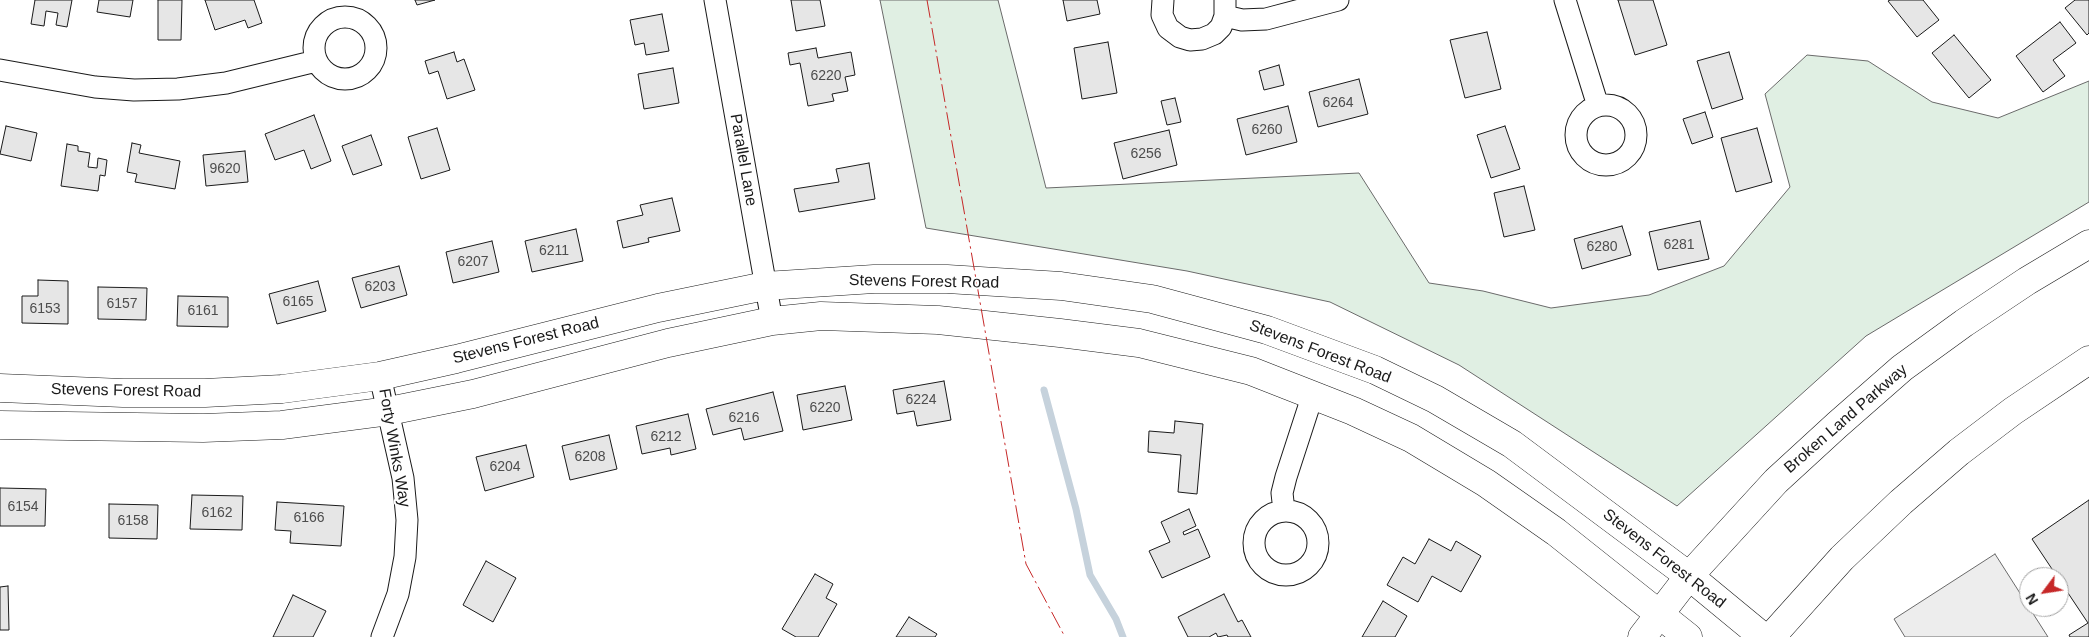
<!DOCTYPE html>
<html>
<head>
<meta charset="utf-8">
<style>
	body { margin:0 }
	#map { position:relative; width:2089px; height:637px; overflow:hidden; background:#fff; font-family:Arial,sans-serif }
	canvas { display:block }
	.north { position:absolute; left:2019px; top:567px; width:50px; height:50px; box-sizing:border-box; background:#fff; border:1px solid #a3a3a3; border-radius:50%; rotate:239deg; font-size:14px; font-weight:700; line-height:20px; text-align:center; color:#1a1a1a }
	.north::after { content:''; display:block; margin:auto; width:18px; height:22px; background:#c62828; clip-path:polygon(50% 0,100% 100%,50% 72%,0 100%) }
</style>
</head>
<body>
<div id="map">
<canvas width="2089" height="637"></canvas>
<div class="north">N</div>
</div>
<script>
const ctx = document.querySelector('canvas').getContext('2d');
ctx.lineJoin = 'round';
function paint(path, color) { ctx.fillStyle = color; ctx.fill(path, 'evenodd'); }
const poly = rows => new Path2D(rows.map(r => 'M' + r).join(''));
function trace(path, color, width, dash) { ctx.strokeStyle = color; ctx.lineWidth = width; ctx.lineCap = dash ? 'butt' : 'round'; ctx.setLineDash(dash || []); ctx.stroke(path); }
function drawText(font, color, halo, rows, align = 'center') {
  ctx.font = font + ' Arial,sans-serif'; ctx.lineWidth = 4; ctx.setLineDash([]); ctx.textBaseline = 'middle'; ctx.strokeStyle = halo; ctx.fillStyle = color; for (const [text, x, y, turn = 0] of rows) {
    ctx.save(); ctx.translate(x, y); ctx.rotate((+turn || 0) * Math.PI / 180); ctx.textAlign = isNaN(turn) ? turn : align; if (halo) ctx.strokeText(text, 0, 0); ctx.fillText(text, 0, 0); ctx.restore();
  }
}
const green = poly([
	[880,0,998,0,1046,188,1359,173,1429,283,1483,291,1551,308,1649,295,1724,266,1790,187,1765,94,1807,55,1868,61,1932,102,1998,118,2089,81,2089,202,1866,336,1677,506,1459,365,1330,302,1187,271,926,228,880,0]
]);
const parking = poly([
	[1995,554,2048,637,1905,637,1894,619,1995,554]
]);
const stream = poly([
	[1044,390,1076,509,1090,575,1116,619,1123,637]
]);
const building = poly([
	[35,0,72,0,67,27,56,25,58,13,46,11,44,26,31,24,35,0],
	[99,0,133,0,130,17,97,12,99,0],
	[158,0,182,0,181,40,158,40,158,0],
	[205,0,254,0,262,23,248,28,245,20,215,30,205,0],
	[415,0,435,0,417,5,415,0],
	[791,0,820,0,825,26,796,31,791,0],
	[1063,0,1097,0,1100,14,1067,21,1063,0],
	[1618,0,1653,0,1667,45,1635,55,1618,0],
	[1890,0,1923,0,1939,20,1917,37,1888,1,1890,0],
	[2075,0,2089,0,2089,33,2087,35,2065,8,2075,0],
	[662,14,669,51,646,55,644,43,635,45,630,20,662,14],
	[2060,22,2076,43,2053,60,2065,76,2043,92,2016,56,2060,22],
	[1487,32,1501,89,1465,98,1450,40,1487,32],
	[1954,35,1991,80,1969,98,1932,53,1954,35],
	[1108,42,1117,93,1082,99,1074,48,1108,42],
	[816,48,818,58,851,52,855,75,845,77,848,91,832,94,834,101,808,106,800,63,790,65,788,53,816,48],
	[454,52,457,62,464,59,475,90,447,99,438,71,429,74,425,61,454,52],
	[1729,52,1743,99,1712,109,1697,61,1729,52],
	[1279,65,1284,85,1264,90,1259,71,1279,65],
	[673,68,679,103,644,109,638,74,673,68],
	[1359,79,1368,114,1318,127,1309,92,1359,79],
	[1175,98,1181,122,1167,125,1161,101,1175,98],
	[1288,106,1297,142,1246,155,1237,119,1288,106],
	[1705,112,1713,137,1692,144,1683,119,1705,112],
	[314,115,331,161,311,169,304,150,275,160,265,134,314,115],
	[6,126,37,133,31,161,0,154,6,126],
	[1505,126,1520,169,1491,178,1477,135,1505,126],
	[437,128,450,170,421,179,408,137,437,128],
	[1757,128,1772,182,1736,192,1721,138,1757,128],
	[1169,130,1177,165,1123,179,1114,143,1169,130],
	[371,135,382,165,353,175,342,146,371,135],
	[132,143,141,145,139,153,180,161,175,189,135,182,137,174,127,172,132,143],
	[67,144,78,146,78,151,90,153,88,167,97,168,98,158,107,160,105,176,100,175,98,191,61,186,67,144],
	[245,151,248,182,206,186,203,155,245,151],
	[869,163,875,199,799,212,794,189,839,182,836,169,869,163],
	[1524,186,1535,230,1504,237,1494,193,1524,186],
	[672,198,680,231,648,238,649,242,623,248,617,221,643,215,640,205,672,198],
	[1700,221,1709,259,1658,270,1649,232,1700,221],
	[1622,226,1631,255,1582,269,1574,239,1622,226],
	[576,229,583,261,532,272,525,241,576,229],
	[492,241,499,272,453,283,446,252,492,241],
	[399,266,407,295,361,308,352,278,399,266],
	[38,280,68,281,68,324,22,323,22,296,38,296,38,280],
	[318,281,326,311,277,324,269,294,318,281],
	[98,287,147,288,146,320,98,319,98,287],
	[178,296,228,297,228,327,177,326,178,296],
	[944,381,951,420,917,426,914,411,897,414,893,390,944,381],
	[845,386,852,420,803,430,797,395,845,386],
	[773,392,783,431,744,440,741,428,713,435,706,409,773,392],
	[688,414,696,449,671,455,670,448,642,454,636,426,688,414],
	[1175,421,1203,424,1197,494,1178,492,1181,455,1148,452,1149,431,1174,433,1175,421],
	[609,435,617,469,570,480,562,446,609,435],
	[526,445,534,477,485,491,476,457,526,445],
	[0,488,46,489,45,526,0,526,0,488],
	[192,495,243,496,242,530,190,529,192,495],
	[2089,500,2089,637,2070,637,2069,635,2088,623,2032,539,2089,500],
	[277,502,344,506,341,546,290,543,291,531,275,530,277,502],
	[109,504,158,505,157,539,109,538,109,504],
	[1189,509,1196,526,1183,532,1184,535,1198,529,1210,557,1162,578,1149,551,1170,542,1161,522,1189,509],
	[1429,539,1451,551,1456,541,1481,556,1461,592,1432,576,1418,602,1387,585,1403,557,1415,564,1429,539],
	[486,561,516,578,493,622,463,605,486,561],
	[815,574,833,584,826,598,837,604,818,637,796,637,782,629,815,574],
	[8,586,9,630,0,630,0,587,8,586],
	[1224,594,1238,622,1242,620,1251,637,1228,637,1227,635,1218,637,1216,633,1209,637,1188,637,1178,617,1224,594],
	[293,595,326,611,313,637,273,637,293,595],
	[1383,601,1407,616,1395,637,1362,637,1383,601],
	[909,617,937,634,935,637,896,637,909,617]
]);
const street = poly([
	[715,0,772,321],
	[1163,0,1162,15,1168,28,1180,37,1190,40,1202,39,1214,34,1221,27,1225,16,1225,0],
	[1565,0,1598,106],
	[1225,16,1242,20,1266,19,1338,0],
	'314 48a31 31 0 1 1 62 0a31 31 0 1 1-62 0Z',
	[0,70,95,87,134,90,178,89,226,83,316,61],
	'1576 135a30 30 0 1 1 60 0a30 30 0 1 1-60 0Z',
	[380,376,403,478,407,520,405,557,398,594,382,637],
	[1284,511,1282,493,1286,477,1313,394],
	'1254 543a32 32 0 1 1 64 0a32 32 0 1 1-64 0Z'
]);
const secondary = poly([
	[0,388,123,393,205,393,282,389,380,376,456,359,658,308,765,286,874,279,947,279,1061,286,1152,299,1267,330,1375,370,1435,399,1512,444,1689,576,1763,637],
	[0,425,203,428,282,425,389,411,473,394,668,343,772,321,821,316,938,320,1060,333,1139,343,1251,371,1353,411,1411,438,1486,483,1556,532,1688,637]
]);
const primary = poly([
	[1642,637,1689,576,1776,481,1837,425,1902,368,1964,323,2027,281,2089,244],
	[1771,637,1842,558,1901,502,1959,452,2013,411,2089,360]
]);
const power = poly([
	[927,0,1026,564,1065,637]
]);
const numberNames = [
	["6220",826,76],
	["6264",1338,103],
	["6260",1267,130],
	["6256",1146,154],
	["9620",225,169],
	["6281",1679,245],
	["6280",1602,247],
	["6211",554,251],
	["6207",473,262],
	["6203",380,287],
	["6165",298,302],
	["6157",122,304],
	["6153",45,309],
	["6161",203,311],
	["6224",921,400],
	["6220",825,408],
	["6216",744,418],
	["6212",666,437],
	["6208",590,457],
	["6204",505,467],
	["6154",23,507],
	["6162",217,513],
	["6166",309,518],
	["6158",133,521]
];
const streetNames = [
	["Parallel Lane",743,160,80],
	["Stevens Forest Road",924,282,1],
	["Stevens Forest Road",526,341,-14],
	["Stevens Forest Road",1320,352,21],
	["Stevens Forest Road",126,391,1],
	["Broken Land Parkway",1846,419,-41],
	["Forty Winks Way",394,448,80],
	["Stevens Forest Road",1664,559,38]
];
paint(green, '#e0efe3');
trace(green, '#6a6a6a', 1);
paint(parking, '#ededed');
trace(parking, '#6a6a6a', 1);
trace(stream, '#c6d2dc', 7);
paint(building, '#e6e6e6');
trace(building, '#1a1a1a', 1);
trace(street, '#1a1a1a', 23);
trace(secondary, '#1a1a1a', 29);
trace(primary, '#1a1a1a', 29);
trace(street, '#fff', 21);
trace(secondary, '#fff', 28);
trace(primary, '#fff', 28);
trace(power, '#c62828', 1, [18, 4, 2.5, 4]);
drawText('14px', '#4d4d4d', null, numberNames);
drawText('16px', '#1a1a1a', '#fff', streetNames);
</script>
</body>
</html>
